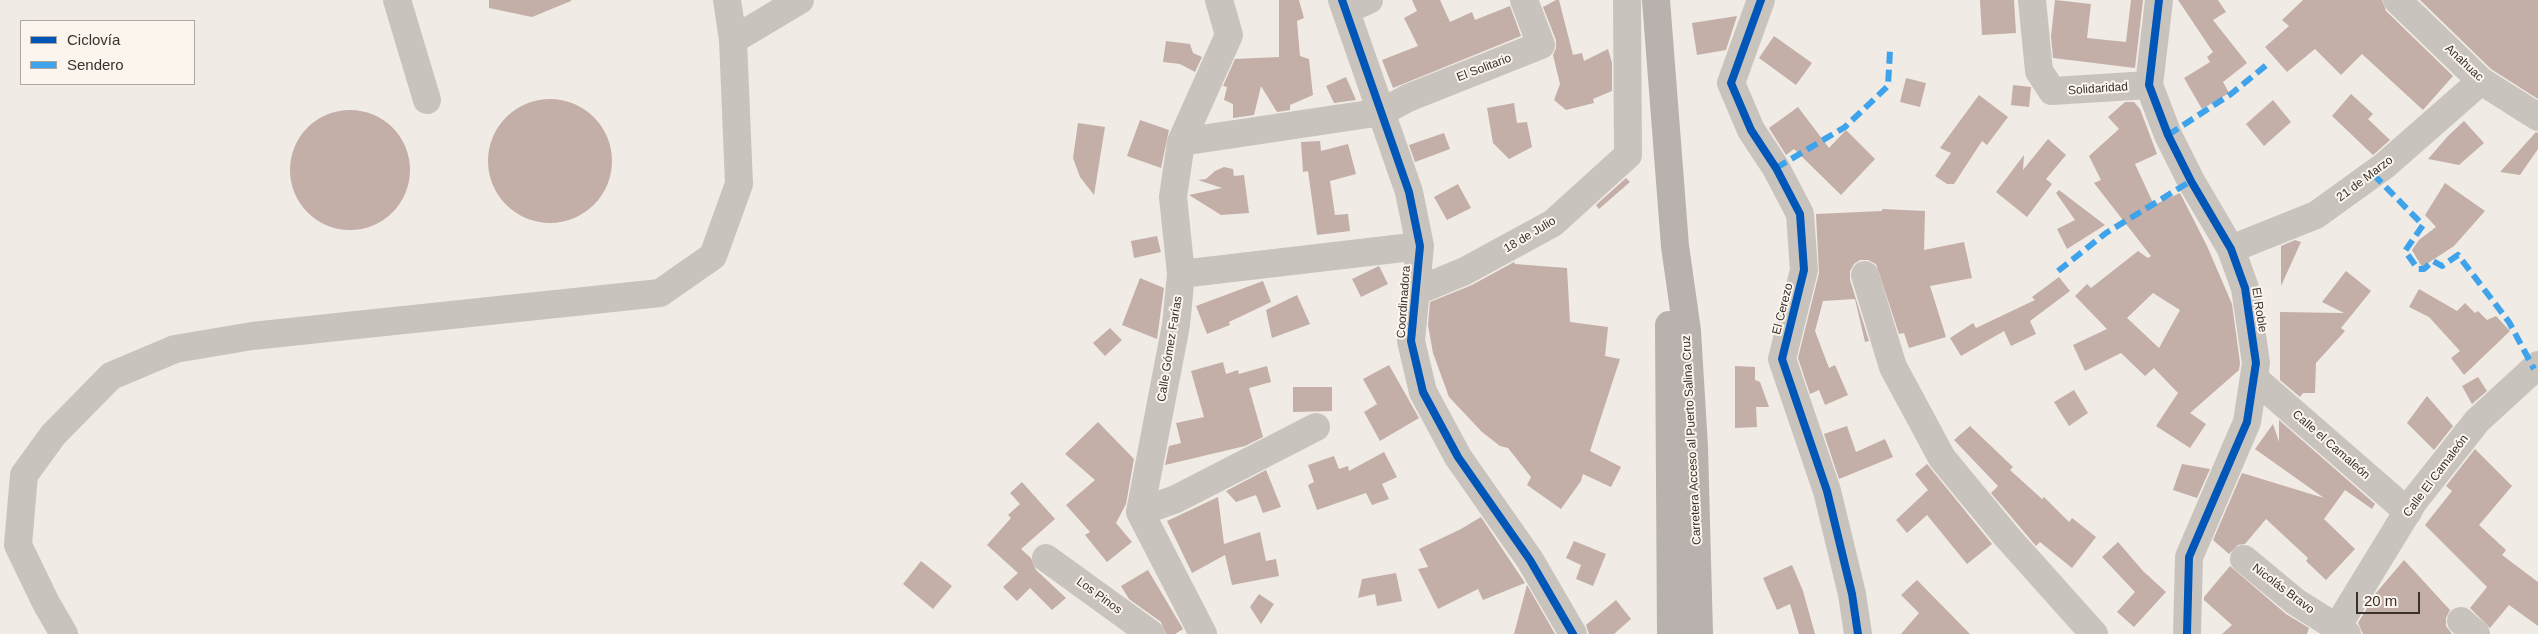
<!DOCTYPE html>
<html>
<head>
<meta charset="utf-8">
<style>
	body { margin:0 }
	#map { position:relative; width:2538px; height:634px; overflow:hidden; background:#f0ebe5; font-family:Helvetica,sans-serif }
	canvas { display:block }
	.legend { position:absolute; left:20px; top:20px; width:175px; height:65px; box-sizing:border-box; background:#fbf5ee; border:1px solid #aea6a0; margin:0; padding:6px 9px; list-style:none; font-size:15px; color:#3b302b }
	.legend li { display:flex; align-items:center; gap:10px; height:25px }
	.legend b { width:25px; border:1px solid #aea6a0 }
	.scale { position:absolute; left:2356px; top:592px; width:64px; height:22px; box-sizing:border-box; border:2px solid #3b302b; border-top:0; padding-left:6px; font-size:15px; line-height:18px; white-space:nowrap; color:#3b302b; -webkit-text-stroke:4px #fbf5ee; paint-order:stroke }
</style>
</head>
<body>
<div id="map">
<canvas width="2538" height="634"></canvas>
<ul class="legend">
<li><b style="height:6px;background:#0057b8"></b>Ciclovía</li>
<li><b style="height:6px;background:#3fa3eb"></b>Sendero</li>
</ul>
<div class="scale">20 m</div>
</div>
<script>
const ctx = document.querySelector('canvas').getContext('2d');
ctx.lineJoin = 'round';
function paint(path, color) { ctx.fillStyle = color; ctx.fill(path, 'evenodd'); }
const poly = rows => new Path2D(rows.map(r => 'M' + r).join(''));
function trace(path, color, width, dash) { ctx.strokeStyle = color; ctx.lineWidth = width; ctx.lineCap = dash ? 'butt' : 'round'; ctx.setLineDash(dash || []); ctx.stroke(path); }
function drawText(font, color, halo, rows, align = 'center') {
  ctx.font = font + ' Helvetica,sans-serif'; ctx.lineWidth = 4; ctx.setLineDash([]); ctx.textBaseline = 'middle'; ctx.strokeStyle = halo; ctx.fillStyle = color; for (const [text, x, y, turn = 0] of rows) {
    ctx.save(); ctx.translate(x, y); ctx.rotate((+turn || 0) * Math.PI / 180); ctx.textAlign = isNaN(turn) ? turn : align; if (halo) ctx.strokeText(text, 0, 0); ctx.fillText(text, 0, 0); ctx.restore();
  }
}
const building = poly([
	[489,0,571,0,571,1,532,17,489,8],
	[1279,0,1299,0,1304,18,1297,21,1300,56,1309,59,1313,95,1290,105,1290,110,1277,112,1261,86,1254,115,1233,118,1233,104,1224,100,1227,87,1223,86,1235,59,1279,57],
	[1412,0,1440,0,1450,22,1472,12,1475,20,1510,6,1521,36,1393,88,1382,60,1418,46,1404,18,1417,11],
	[1556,0,1559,0,1573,55,1582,53,1584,61,1608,49,1612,63,1612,91,1593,99,1594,103,1566,110,1554,100,1560,84,1553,55,1556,48,1556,40,1543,7],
	[1980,0,2014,0,2016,33,1982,35],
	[2055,0,2091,4,2087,38,2126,42,2131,0,2143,0,2135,68,2053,58,2051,36],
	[2178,0,2218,0,2226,12,2213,20,2247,63,2223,82,2229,93,2202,109,2184,78,2210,62,2207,57,2213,52],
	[2303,0,2382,0,2386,11,2453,76,2423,110,2362,54,2341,75,2315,49,2287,72,2265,47,2289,26,2282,20],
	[2420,0,2538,0,2538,99,2491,69],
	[1737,16,1726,50,1697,55,1692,23],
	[1774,36,1812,63,1796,85,1759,58],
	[1166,41,1190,44,1193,53,1202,57,1195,72,1180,64,1163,62],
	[1346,77,1356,100,1334,103,1326,86],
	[1906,78,1926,83,1920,107,1900,102],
	[2013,85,2031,87,2029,107,2011,105],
	[2351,94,2373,114,2368,119,2390,140,2373,155,2332,116],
	[1979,95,2008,117,1987,145,1982,141,1954,184,1947,184,1935,176,1951,153,1940,148],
	'488 161a62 62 0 1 1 124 0a62 62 0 1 1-124 0Z',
	[2273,100,2291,122,2264,146,2246,124],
	[2125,102,2134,102,2140,109,2157,154,2135,164,2154,205,2180,193,2207,246,2232,304,2240,363,2239,370,2190,413,2206,424,2190,448,2156,426,2178,393,2154,368,2145,376,2121,353,2085,371,2073,345,2107,329,2075,296,2087,284,2091,288,2138,251,2148,258,2151,256,2094,183,2101,180,2089,156,2119,129,2108,117],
	[2153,293,2180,310,2159,348,2127,318],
	[1514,103,1517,123,1527,122,1532,147,1509,159,1493,143,1487,108],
	[1798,107,1829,148,1846,130,1875,159,1841,195,1794,149,1786,155,1769,128],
	'290 170a60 60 0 1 1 120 0a60 60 0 1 1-120 0Z',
	[1140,120,1169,130,1161,168,1127,156],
	[2464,121,2484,143,2459,165,2428,159,2448,136],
	[1078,123,1105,127,1094,195,1080,177,1073,158],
	[2536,132,2538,133,2538,149,2520,175,2500,172],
	[1444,133,1450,149,1415,162,1409,145],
	[2048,139,2066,155,2046,179,2052,184,2027,217,1996,192,2024,155,2023,170],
	[1320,141,1321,151,1348,144,1356,174,1330,181,1335,215,1348,214,1350,231,1317,235,1308,171,1303,172,1301,142],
	[1224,167,1233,169,1234,176,1244,175,1249,213,1221,215,1189,195,1222,188,1198,180,1206,179,1215,171],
	[1626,178,1630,182,1599,209,1596,205],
	[2445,183,2485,211,2454,246,2422,267,2412,250,2419,240,2436,227,2425,215],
	[1458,184,1471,208,1447,220,1434,197],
	[2059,190,2105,225,2067,249,2057,229,2075,220,2056,193],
	[1882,209,1925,211,1924,250,1964,242,1972,278,1930,286,1946,337,1909,348,1904,333,1899,334,1876,264,1868,260,1860,260,1854,264,1850,271,1850,280,1869,341,1865,342,1855,299,1823,301,1815,331,1829,368,1835,365,1848,395,1825,405,1819,390,1810,394,1798,358,1819,273,1816,214,1882,211],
	[1157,236,1161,252,1134,258,1131,241],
	[2295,240,2301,242,2281,286,2281,246],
	[1514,262,1515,264,1567,268,1570,322,1608,327,1605,356,1620,359,1590,451,1621,467,1611,487,1583,474,1581,481,1561,509,1527,485,1531,477,1508,448,1500,446,1482,432,1449,397,1433,353,1428,325,1430,302,1472,285],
	[1379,266,1388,284,1361,297,1352,279],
	[2346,271,2371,291,2341,328,2345,331,2316,363,2315,393,2303,393,2300,397,2280,380,2280,312,2344,313,2322,302],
	[2059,277,2070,291,2030,321,2036,334,2011,346,2004,331,1961,356,1950,338,1973,323,1976,328,2035,300,2032,297],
	[1140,278,1164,288,1157,339,1122,325],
	[1263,281,1271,302,1229,322,1230,325,1207,334,1196,306],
	[2419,289,2457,311,2465,303,2475,313,2478,311,2487,320,2496,316,2510,331,2464,375,2451,358,2460,351,2429,317,2409,307],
	[1297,295,1310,324,1272,338,1266,310],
	[1110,328,1122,340,1105,356,1093,343],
	[1223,362,1226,374,1238,370,1239,374,1267,366,1271,382,1249,388,1263,437,1245,446,1165,465,1169,446,1181,443,1176,423,1204,417,1191,371],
	[1389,365,1419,418,1380,441,1364,412,1377,404,1363,379],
	[1735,366,1755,367,1755,380,1760,382,1769,407,1756,407,1757,427,1735,428],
	[2478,377,2487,391,2472,404,2462,386],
	[1293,387,1332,387,1332,411,1293,412],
	[2074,390,2088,413,2069,426,2054,402],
	[2427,396,2453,426,2434,450,2407,423],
	[2279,420,2375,504,2372,509,2345,490,2324,519,2355,549,2326,580,2306,561,2308,558,2266,519,2245,544,2238,545,2229,554,2213,540,2242,473,2324,498,2255,449,2273,424,2279,442],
	[1098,422,1134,459,1126,504,1116,523,1132,542,1107,562,1085,535,1090,532,1066,505,1095,480,1065,454],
	[1847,426,1856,452,1885,439,1893,457,1839,479,1824,434],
	[1970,426,2013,467,2010,470,2042,499,2044,497,2069,522,2072,518,2096,537,2072,568,2040,542,2036,546,1991,493,1998,486,1954,440],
	[2475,449,2512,486,2479,525,2506,550,2502,555,2538,582,2538,626,2509,605,2490,628,2470,608,2487,587,2425,525,2452,491,2446,486],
	[1384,452,1397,477,1382,484,1389,499,1372,505,1366,493,1317,510,1308,485,1314,482,1308,465,1334,456,1339,469,1348,466,1349,471],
	[1927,464,1992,544,1967,564,1927,515,1907,533,1896,520,1928,490,1915,474],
	[2182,464,2210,469,2197,498,2173,490],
	[1266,470,1281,507,1263,513,1256,495,1236,502,1226,491],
	[1022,482,1055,519,1021,549,1031,558,1036,570,1066,598,1052,610,1030,588,1017,601,1003,587,1018,573,987,545,1011,518,1008,515,1020,504,1010,493],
	[1218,497,1224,544,1260,532,1266,561,1276,559,1279,576,1232,585,1225,555,1192,573,1167,521],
	[1481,517,1525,583,1483,600,1478,589,1438,609,1418,569,1428,567,1419,549,1461,529],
	[1574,541,1606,554,1593,586,1576,579,1581,565,1566,558],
	[2118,542,2143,571,2166,592,2134,627,2117,612,2135,592,2102,557],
	[2404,560,2450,610,2446,618,2446,626,2452,634,2363,634,2358,623,2376,593],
	[921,561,952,586,933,609,903,584],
	[1792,565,1803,591,1815,634,1799,634,1790,604,1777,610,1763,578],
	[2230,566,2286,614,2309,628,2307,634,2222,634,2232,625,2204,600,2204,597],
	[1148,570,1183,629,1175,634,1166,634,1161,622,1129,599,1121,586],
	[1396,573,1402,601,1377,606,1375,594,1358,598,1362,579],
	[1917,580,1970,634,1901,634,1919,613,1901,595],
	[1527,585,1555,634,1514,634],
	[1259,594,1274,604,1261,624,1250,607],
	[1616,600,1631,619,1614,634,1589,634,1586,625]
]);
const minor = poly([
	[397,0,427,100],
	[1342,0,1409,192,1420,246,1411,341,1423,392,1458,457,1530,560,1573,634],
	[1761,0,1731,83,1751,130,1776,168,1800,214,1804,270,1782,359,1827,491,1852,594,1858,634],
	[2032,0,2039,71,2052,91,2149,85],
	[2159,0,2149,85,2168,135,2191,181,2231,249,2245,288,2256,363,2247,422,2189,557,2187,634],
	[2397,0,2481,81,2538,117],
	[1346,10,1369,0],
	[733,40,800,0],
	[1181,142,1382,112,1408,98,1541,45,1524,0],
	[2231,249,2316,215,2384,166,2481,81],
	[1181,274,1420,246],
	[1865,275,1893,367,1942,458,2008,538,2094,634],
	[1417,291,1465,271,1553,223,1628,155,1627,0],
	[2254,378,2408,512],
	[1140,512,1176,499,1316,427],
	[1046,558,1151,634],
	[2244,559,2296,602,2347,634],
	[2461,621,2476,634],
	[2337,627,2414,501,2477,421,2538,365],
	[64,634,46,603,18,545,24,475,53,435,111,376,175,349,252,336,660,293,713,256,739,184,733,40,727,0],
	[1203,634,1140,512,1176,325,1181,274,1173,197,1181,142,1229,35,1219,0]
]);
const major = poly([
	[1656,0,1675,246,1687,331,1694,447,1699,634],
	[1669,325,1671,634]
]);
const quiet = poly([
	[2168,135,2231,94,2269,63],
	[1776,168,1845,127,1888,86,1890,51],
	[2373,174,2423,225,2405,251,2418,269,2424,269,2433,261,2442,266,2458,255,2509,322,2534,369],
	[2058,271,2106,233,2191,181]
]);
const cycleway = poly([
	[1342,0,1409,192,1420,246,1411,341,1423,392,1458,457,1530,560,1573,634],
	[1761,0,1731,83,1751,130,1776,168,1800,214,1804,270,1782,359,1827,491,1852,594,1858,634],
	[2159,0,2149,85,2168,135,2191,181,2231,249,2245,288,2256,363,2247,422,2189,557,2187,634]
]);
const streetNames = [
	["Anahuac",2464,63,43],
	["El Solitario",1484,68,-21],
	["Solidaridad",2098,89,-4],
	["21 de Marzo",2365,179,-37],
	["18 de Julio",1530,235,-31],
	["Coordinadora",1404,302,-86],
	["El Cerezo",1783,309,-76],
	["El Roble",2259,310,81],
	["Calle Gómez Farías",1170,349,-81],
	["Carretera Acceso al Puerto Salina Cruz",1692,440,-93],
	["Calle el Camaleón",2331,445,41],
	["Calle El Camaleón",2436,476,-53],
	["Nicolás Bravo",2283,589,37],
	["Los Pinos",1099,596,36]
];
paint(building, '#c3afa7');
trace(minor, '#c9c3be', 28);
trace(major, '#b8b1ad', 28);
trace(quiet, '#3fa3eb', 6, [12, 6]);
trace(cycleway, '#0057b8', 8);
drawText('12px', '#3b302b', '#fbf5ee', streetNames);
</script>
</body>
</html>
